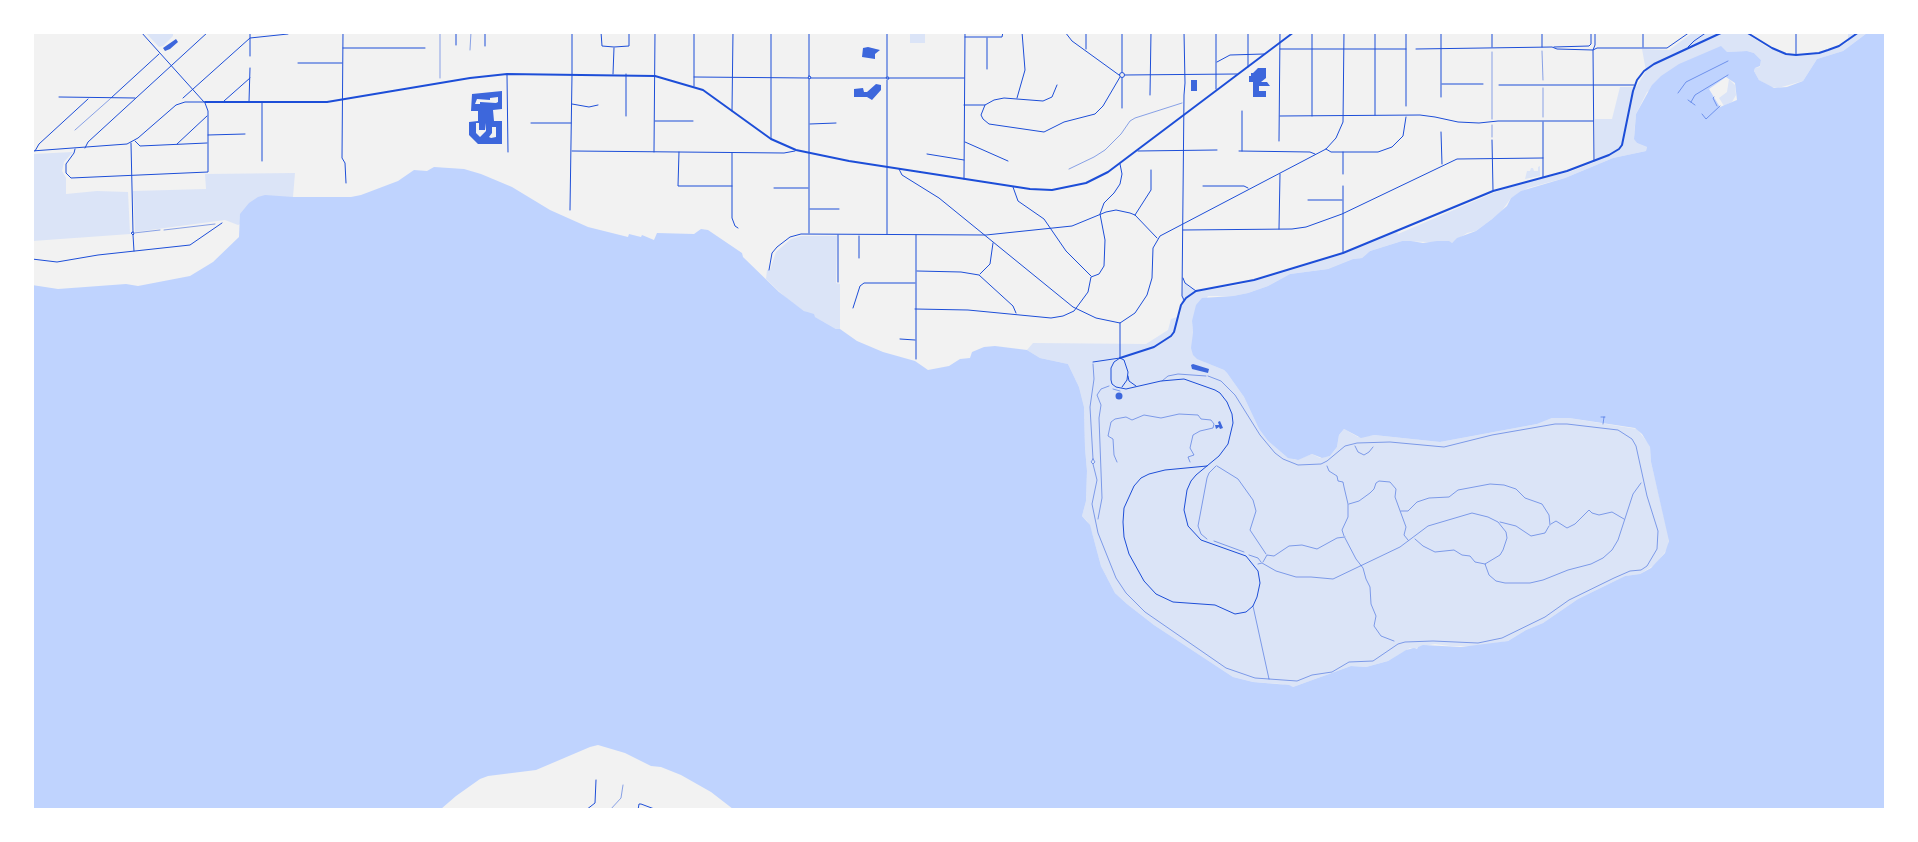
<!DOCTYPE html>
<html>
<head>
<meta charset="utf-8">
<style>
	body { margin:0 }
	#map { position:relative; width:1918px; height:842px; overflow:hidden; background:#f2f2f2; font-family:Quicksand,sans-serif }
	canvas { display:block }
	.frame { position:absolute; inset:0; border:34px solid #fff; pointer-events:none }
</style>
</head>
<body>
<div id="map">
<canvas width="1918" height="842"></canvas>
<div class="frame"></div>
</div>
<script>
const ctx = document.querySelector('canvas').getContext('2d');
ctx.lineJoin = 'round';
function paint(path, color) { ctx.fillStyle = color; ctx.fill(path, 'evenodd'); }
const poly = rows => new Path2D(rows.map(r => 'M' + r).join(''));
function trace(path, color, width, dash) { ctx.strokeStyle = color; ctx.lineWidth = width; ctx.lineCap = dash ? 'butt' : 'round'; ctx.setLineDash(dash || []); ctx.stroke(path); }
const green = poly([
	[1749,32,1749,35,1767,47,1785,54,1798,56,1819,54,1840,46,1848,42,1848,33,1867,33,1843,51,1817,59,1803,81,1778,88,1770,87,1759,80,1754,71,1755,68,1760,67,1761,60,1754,53,1747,51,1727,52,1647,92,1636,114,1634,136,1637,143,1647,147,1646,151,1613,158,1565,178,1528,188,1511,198,1501,212,1484,225,1476,231,1467,233,1452,243,1402,241,1370,251,1362,258,1353,259,1328,269,1290,274,1268,286,1248,293,1233,296,1208,296,1192,321,1193,333,1205,362,1224,370,1227,373,1244,397,1259,429,1268,441,1286,456,1296,460,1312,454,1320,458,1330,456,1337,447,1339,435,1344,429,1358,437,1374,435,1440,442,1537,424,1552,418,1569,418,1637,429,1648,443,1650,447,1651,462,1669,538,1668,548,1656,564,1640,574,1625,576,1578,599,1543,623,1526,630,1508,641,1476,646,1450,646,1435,644,1418,647,1415,650,1410,648,1388,661,1366,667,1351,666,1293,687,1280,684,1253,682,1233,677,1154,625,1127,604,1115,593,1101,566,1092,533,1087,521,1082,516,1086,501,1087,471,1085,448,1084,407,1079,387,1068,364,1040,358,1027,350,1033,343,1146,344,1168,330,1171,319,1180,316,1184,282,1190,288,1199,291,1238,285,1265,278,1343,254,1397,232,1398,234,1493,193,1519,184,1569,172,1595,162,1595,119,1612,119,1620,87,1636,87,1646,71,1642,49,1669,50,1692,33],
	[146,33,173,33,173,36,163,46,159,47],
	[910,33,925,33,925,43,910,43],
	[1729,79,1735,85,1736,95,1732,102,1724,106,1719,98,1727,92],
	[73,152,64,162,62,171,66,178,66,194,97,191,128,192,130,234,33,241,33,154],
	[1540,166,1540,176,1525,179,1527,171,1530,171,1531,168,1533,168,1534,171,1538,171,1538,167],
	[295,173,293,197,238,225,225,220,135,232,133,191,206,189,205,174],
	[801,236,837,236,836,283,840,284,840,329,836,329,804,311,786,298,766,279,767,270,770,270,776,252,791,239]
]);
const water = poly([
	[1867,33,1885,33,1885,809,733,809,711,792,681,775,661,767,651,766,625,753,598,745,590,747,536,770,488,776,480,779,456,796,441,809,33,809,32,285,58,289,126,284,138,286,190,276,213,262,239,237,240,214,249,203,258,197,265,195,293,197,351,197,361,195,398,181,414,170,427,171,434,167,464,169,481,174,512,187,550,210,588,227,628,237,629,234,641,237,642,235,654,240,657,233,694,234,701,229,708,230,742,253,743,257,779,292,804,311,814,314,815,317,836,329,840,329,857,341,883,352,915,361,928,370,949,366,960,359,970,358,972,352,984,347,995,346,1027,350,1040,358,1068,364,1079,387,1084,407,1085,448,1087,471,1086,501,1082,516,1090,525,1101,566,1115,593,1127,604,1154,625,1233,677,1253,682,1289,685,1293,687,1351,666,1366,667,1388,661,1406,650,1414,648,1417,649,1418,647,1423,645,1461,647,1508,641,1526,630,1543,623,1578,599,1625,576,1640,574,1651,568,1665,553,1669,541,1651,462,1650,447,1642,434,1635,428,1569,418,1552,418,1537,424,1440,442,1374,435,1361,438,1344,429,1339,435,1337,447,1330,456,1322,458,1312,454,1298,460,1288,458,1268,441,1259,429,1244,397,1227,373,1224,370,1197,359,1193,355,1191,348,1193,333,1192,321,1196,305,1202,298,1233,296,1248,293,1268,286,1290,274,1328,269,1353,259,1362,258,1370,251,1402,241,1411,241,1423,243,1437,241,1449,241,1452,243,1457,238,1476,231,1492,219,1507,206,1511,198,1521,191,1565,178,1613,158,1646,151,1647,147,1637,143,1634,139,1636,114,1652,85,1661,76,1679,64,1721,46,1727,52,1747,51,1754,53,1761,60,1760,66,1755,68,1754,71,1759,80,1774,88,1787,87,1803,81,1817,59,1843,51],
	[1726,77,1735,83,1737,100,1720,107,1709,89]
]);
const building = poly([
	[176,39,178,42,170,49,165,51,163,48],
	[868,47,880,50,875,54,875,59,862,57,863,48],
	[1258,68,1266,68,1266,78,1261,82,1267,82,1270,86,1259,86,1259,91,1266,91,1266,97,1253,97,1253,82,1249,82,1249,76,1251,76,1251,73,1253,73],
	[1191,80,1197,80,1197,91,1191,91],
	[876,84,881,85,881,90,872,100,867,97,854,97,854,89,863,88,864,92,867,92],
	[502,91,502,109,493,110,494,121,502,121,502,144,478,144,469,135,469,122,478,121,478,111,471,111,472,94],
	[498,97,498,102,496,103,480,102,480,104,475,104,477,99,490,100,490,98],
	[476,123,479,123,479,130,485,130,486,123,486,131,480,137,476,133],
	[492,127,496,127,496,137,491,138,489,137,492,133],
	[1193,364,1209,369,1208,373,1192,369,1191,365],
	'1115.5 396a3.5 3.5 0 1 1 7 0a3.5 3.5 0 1 1-7 0Z',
	[1220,421,1223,428,1220,429,1219,427,1216,429,1215,425,1219,425,1218,422]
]);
const path = poly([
	[470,50,471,32],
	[1542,51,1543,80],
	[1492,52,1492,119],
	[440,78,440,32],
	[1543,88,1543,117],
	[1678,93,1686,82,1728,61],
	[1714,97,1713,98,1717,106],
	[1688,100,1695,105],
	[1691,102,1695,95,1728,75],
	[1702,114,1706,119,1720,106],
	[1492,125,1492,137],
	[164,230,215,224],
	[1113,389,1120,391],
	[1601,417,1605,417],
	[1603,424,1604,417],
	[1355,446,1358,452,1364,455,1369,452,1373,447],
	[1117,462,1114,455,1113,439,1108,436,1111,422,1115,419,1126,417,1132,420,1144,415,1161,418,1179,414,1198,415,1201,419,1211,420,1214,424,1213,428,1200,431,1193,435,1190,448,1194,455,1188,457,1190,462],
	[1217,466,1238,479,1253,500,1256,511,1250,530,1266,554],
	[1327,466,1329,471,1337,476,1338,481,1343,482,1344,487,1348,504,1348,517,1342,530,1344,536],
	[1349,504,1359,501,1370,493,1374,489,1376,483,1379,481,1390,482,1396,489,1395,497,1406,527,1404,535,1408,540],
	[1401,511,1408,511,1417,502,1429,498,1449,497,1458,490,1490,484,1504,485,1516,489,1525,498,1542,504,1549,515,1550,525],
	[1098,519,1102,498,1099,418,1101,405,1097,395,1101,389,1109,386],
	[1500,522,1516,526,1531,536,1545,533,1549,526],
	[1551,524,1556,521,1567,528,1575,524,1589,510,1592,513,1599,515,1612,512,1624,519],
	[1345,538,1356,559,1363,568,1366,579,1370,587,1371,604,1376,616,1374,626,1381,636,1394,641],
	[1207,539,1201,534,1198,526,1207,478,1209,473,1216,466],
	[1415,539,1423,546,1435,552,1454,550,1462,555,1470,556,1475,562,1485,564],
	[1214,541,1244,552],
	[1249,555,1258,558,1261,562],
	[1263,562,1267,555,1274,556,1289,546,1302,545,1317,549,1337,538,1345,537],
	[1258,564,1262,563,1276,571,1296,577,1311,577,1333,579,1400,547,1428,526,1472,513,1488,517,1498,522,1506,532,1507,538,1503,550,1500,555,1485,564,1489,575,1496,581,1505,583,1530,583,1543,580,1568,570,1591,564,1603,558,1612,550,1618,540,1633,494,1641,483]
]);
const service = poly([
	[75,130,110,99],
	[1069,169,1094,157,1105,150,1121,134,1130,121,1135,118,1182,103],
	[134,233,160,230],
	[1162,381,1168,376,1178,374,1206,376],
	[1093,459,1090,407,1094,379,1093,364],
	[1093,459,1095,462,1093,464,1091,462,1093,459],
	[1253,606,1269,679],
	[610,810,621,798,623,785]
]);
const pedestrian = poly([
	[1093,464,1097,480,1092,504,1098,533,1116,578,1126,593,1145,612,1226,668,1255,678,1297,681,1312,675,1332,672,1349,662,1373,661,1398,644,1405,642,1433,641,1478,643,1502,638,1545,617,1569,600,1614,578,1630,571,1641,570,1647,566,1657,549,1658,531,1647,496,1636,446,1632,439,1618,430,1567,424,1555,424,1492,435,1444,447,1390,442,1357,443,1345,446,1327,461,1321,464,1298,465,1283,459,1275,453,1260,435,1235,395,1221,381,1208,376]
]);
const minor = poly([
	[343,32,342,158,345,163,346,183],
	[601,32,602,46,614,47,629,46,629,32],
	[1065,32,1072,41,1119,75],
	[1406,32,1406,106],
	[1441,32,1441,97],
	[1492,32,1492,47],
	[1542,32,1542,47],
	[1643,32,1643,47],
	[1796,32,1796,54],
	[965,37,1002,37,1003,32],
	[987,38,987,69],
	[456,45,456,32],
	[485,46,485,32],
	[1554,47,1589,46,1591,44,1591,32],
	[343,48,425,48],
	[1086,49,1086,32],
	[1280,49,1406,49],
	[1416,49,1552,47,1557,49,1593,50,1597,48,1667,48,1690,32],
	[250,56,250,32],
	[1217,62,1230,55,1264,54],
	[298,63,342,63],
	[1248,67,1248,32],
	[1122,72,1122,32],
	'1119.5 75a2.5 2.5 0 1 1 5 0a2.5 2.5 0 1 1-5 0Z',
	[613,74,614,48],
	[507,75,508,152],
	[1125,75,1237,74],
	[809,76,809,32],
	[809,76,811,77,810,79,808,78,809,76],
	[887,76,887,32],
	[694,77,808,78],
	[888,77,889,79,887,79,886,77,888,77],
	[811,78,886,78],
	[889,78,964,78],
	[1122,78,1122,108],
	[809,79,809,233],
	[1442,84,1483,84],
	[1499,85,1634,85],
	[694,86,694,32],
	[1216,89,1216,32],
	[1150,95,1151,32],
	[59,97,135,98],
	[111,98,159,54],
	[183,98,250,38,288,34],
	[1017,98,1025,70,1022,32],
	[224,101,250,78],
	[249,102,250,68],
	[572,104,589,107,598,105],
	[964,105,985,105,994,100,1004,98,1043,101,1052,97,1057,85],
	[985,105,981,115,983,119,989,124,1044,132,1064,122,1095,114,1103,106,1120,77],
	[732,111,733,32],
	[1375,115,1375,32],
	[626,116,626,74],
	[1280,116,1420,115,1435,117,1458,122,1479,123,1498,121,1593,121],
	[1312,116,1312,32],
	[655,121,693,121],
	[1543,122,1543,177],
	[531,123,571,123],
	[810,124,836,123],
	[1441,132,1442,164],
	[208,135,245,134],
	[771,139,771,32],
	[1492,140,1493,190],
	[135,141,140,146,207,143],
	[1279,141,1280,32],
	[965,142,1008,161],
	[131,143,133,232],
	[177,144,207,116],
	[85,148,88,142,208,32],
	[75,149,74,153,66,164,66,173,71,178,208,172,208,111,205,103],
	[1326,149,1331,152,1378,152,1392,147,1403,136,1406,117],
	[35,151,39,144,88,99],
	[572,151,784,153,795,151],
	[1138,151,1217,150],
	[1239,151,1310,152,1315,154],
	[1242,151,1242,111],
	[654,152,655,32],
	[679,152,678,186,732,186],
	[732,153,732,218,735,226,738,228],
	[927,154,964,160],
	[262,161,262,103],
	[1594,161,1593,50,1595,45,1595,32],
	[1343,174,1343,152],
	[964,179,965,32],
	[1203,186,1244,186,1248,188],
	[1013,187,1018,201,1044,219,1066,251,1091,276],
	[774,188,808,188],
	[1308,200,1342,200],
	[810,209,839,209],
	[570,210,572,75],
	[1135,215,1151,190,1151,170],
	[1279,229,1280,174],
	[1183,230,1292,229,1306,227,1342,214,1457,159,1543,158],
	[133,232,134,234,133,235,131,233,133,232],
	[887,234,887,80],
	[133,235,134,251],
	[1343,253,1343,186],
	[859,258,859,236],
	[32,259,57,262,98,255,190,245,222,223],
	[769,270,772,253,777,247,790,237,801,234,986,235,1072,226,1106,212,1116,210,1130,213,1135,215,1157,238],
	[917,271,961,272,979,275,1013,306,1016,313],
	[980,274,990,264,993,243],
	[838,282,838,235],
	[853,308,860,286,864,283,915,283],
	[915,309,968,310,1051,318,1063,316,1074,311,1088,292,1091,277,1099,274,1104,266,1105,240,1100,214,1104,203,1114,193,1120,184,1122,174,1120,164],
	[900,339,915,340],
	[916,359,916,235],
	[1128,376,1129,381,1136,386],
	[1122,387,1127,380,1128,372,1124,360,1120,358,1114,362,1111,368,1111,380,1112,384,1116,387,1126,389,1161,381,1184,379,1215,390,1220,393,1227,402,1232,414,1233,423,1228,444,1219,456,1196,475,1191,481,1187,490,1184,510,1188,526,1201,540,1246,556,1258,571,1260,583,1257,597,1253,606,1246,612,1235,614,1215,605,1173,602,1156,594,1144,581,1129,554,1124,537,1123,522,1124,508,1134,486,1141,478,1149,474,1165,470,1207,466],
	[710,809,710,810],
	[586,810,595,803,596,780],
	[638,810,639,804,641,804,657,810]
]);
const tertiary = poly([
	[141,32,204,102],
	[572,32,572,74],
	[1688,47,1694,41,1707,32],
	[32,151,127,144,138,138,176,105,185,102,204,102],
	[899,169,902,175,939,198,1073,307,1096,318,1120,323,1135,313,1147,295,1152,278,1153,248,1160,236,1326,149,1336,138,1343,122,1344,32],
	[1183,278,1185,283,1196,291],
	[1184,300,1182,296,1184,95,1185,83,1184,32],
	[1093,362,1120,358,1120,323]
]);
const secondary = poly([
	[1746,32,1772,48,1786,54,1796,55,1819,53,1828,50,1839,46,1859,32],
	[205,102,327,102,470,78,507,74,655,76,703,90,771,139,796,150,849,161,1030,189,1052,190,1086,183,1108,172,1294,32],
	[1120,358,1154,347,1171,336,1174,332,1181,305,1186,298,1196,291,1254,280,1343,253,1493,191,1567,171,1609,155,1619,149,1622,145,1633,91,1637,80,1644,71,1654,64,1723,32]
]);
paint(green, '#dbe4f7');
paint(water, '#bfd3fe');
paint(building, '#3d67dc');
trace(path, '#1d4ed8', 0.5);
trace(service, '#1d4ed8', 0.5);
trace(pedestrian, '#1d4ed8', 0.5);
trace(minor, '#1d4ed8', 1);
trace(tertiary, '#1d4ed8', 1);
trace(secondary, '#1d4ed8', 2);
</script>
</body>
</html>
